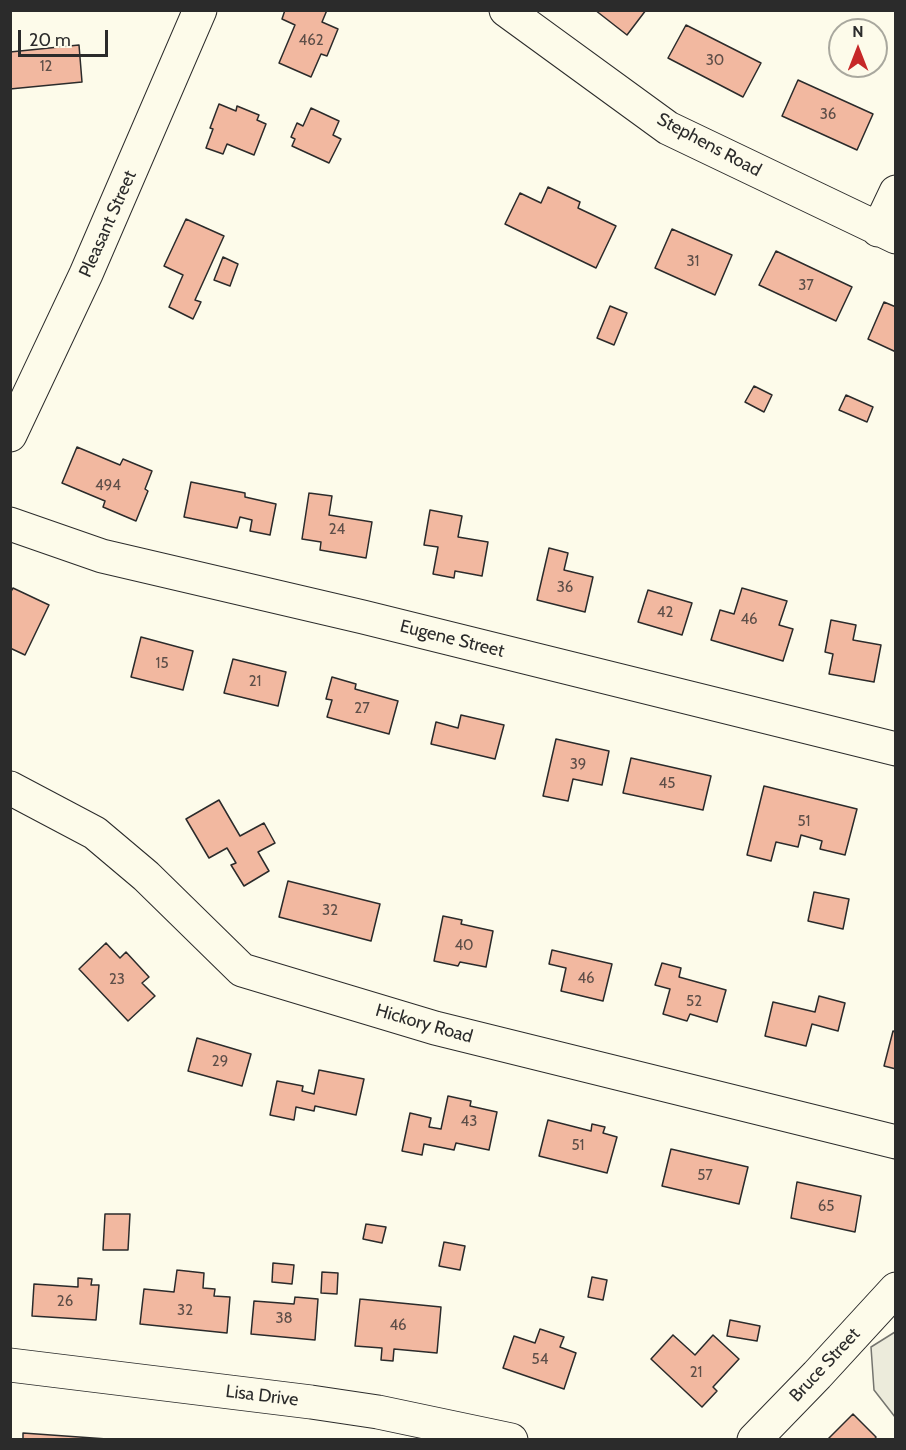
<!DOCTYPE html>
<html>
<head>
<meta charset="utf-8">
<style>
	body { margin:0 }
	#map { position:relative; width:906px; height:1450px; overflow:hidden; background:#fdfbea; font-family:Cabin,sans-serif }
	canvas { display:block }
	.frame { position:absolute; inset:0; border:12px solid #2b2b2b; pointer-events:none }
	.north { position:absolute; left:828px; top:18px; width:60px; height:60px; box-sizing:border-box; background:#fdfbea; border:2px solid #a9a89e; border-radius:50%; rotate:0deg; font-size:16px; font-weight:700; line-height:24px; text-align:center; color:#2b2b2b }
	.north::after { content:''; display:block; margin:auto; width:21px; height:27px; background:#c62828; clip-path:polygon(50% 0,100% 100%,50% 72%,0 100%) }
	.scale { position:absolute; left:18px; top:30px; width:90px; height:27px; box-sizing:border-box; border:3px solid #2b2b2b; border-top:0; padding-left:8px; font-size:18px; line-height:21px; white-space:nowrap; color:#2b2b2b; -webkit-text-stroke:4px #fdfbea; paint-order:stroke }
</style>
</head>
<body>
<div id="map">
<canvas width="906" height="1450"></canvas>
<div class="frame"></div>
<div class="north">N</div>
<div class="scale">20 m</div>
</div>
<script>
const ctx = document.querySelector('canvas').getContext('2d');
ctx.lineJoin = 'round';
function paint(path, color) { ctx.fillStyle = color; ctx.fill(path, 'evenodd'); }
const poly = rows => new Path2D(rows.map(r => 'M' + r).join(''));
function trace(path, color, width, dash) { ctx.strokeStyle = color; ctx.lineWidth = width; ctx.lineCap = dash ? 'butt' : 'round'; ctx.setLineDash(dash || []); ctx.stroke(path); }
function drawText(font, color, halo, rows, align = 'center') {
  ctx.font = font + ' Cabin,sans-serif'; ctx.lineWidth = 4.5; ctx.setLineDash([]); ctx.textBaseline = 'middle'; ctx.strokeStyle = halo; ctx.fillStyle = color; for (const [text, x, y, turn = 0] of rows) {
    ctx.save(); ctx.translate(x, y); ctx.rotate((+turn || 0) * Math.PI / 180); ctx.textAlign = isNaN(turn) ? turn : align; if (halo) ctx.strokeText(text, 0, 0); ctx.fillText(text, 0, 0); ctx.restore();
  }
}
const green = poly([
	[895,1332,895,1417,874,1390,871,1347,895,1332]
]);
const building = poly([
	[285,10,327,10,322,22,338,29,327,56,321,54,311,77,279,63,295,25,282,19,285,10],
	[595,10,646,10,627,35,595,10],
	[686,25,761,63,743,97,668,58,686,25],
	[79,45,82,82,10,89,10,52,79,45],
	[798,80,873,114,857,150,782,116,798,80],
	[219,104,236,111,237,106,259,115,257,120,266,124,254,155,227,144,223,154,206,148,213,129,210,128,219,104],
	[311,108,339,121,333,135,341,139,329,163,292,146,295,139,291,137,297,123,303,126,311,108],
	[548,187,580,202,578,208,616,226,596,268,505,224,520,193,541,203,548,187],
	[186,219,224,236,195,300,201,302,193,319,169,307,183,275,164,266,186,219],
	[672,229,732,255,715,295,655,268,672,229],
	[776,251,852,287,836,321,759,285,776,251],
	[223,257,238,264,230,286,214,280,223,257],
	[884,302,896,307,896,352,868,339,884,302],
	[610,306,627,313,614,345,597,338,610,306],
	[754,386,772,395,764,412,745,402,754,386],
	[846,395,873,407,867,422,839,410,846,395],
	[77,447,120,465,123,459,152,471,145,489,148,491,136,521,103,507,105,501,62,483,77,447],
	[191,482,245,493,245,497,276,504,270,535,250,531,252,520,240,517,237,528,184,517,191,482],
	[309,493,332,496,329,515,372,522,366,558,320,550,321,542,302,539,309,493],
	[430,510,462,516,458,537,488,542,482,576,455,571,454,578,433,574,438,547,424,545,430,510],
	[549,548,568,553,564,570,593,577,585,612,537,600,549,548],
	[13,588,49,605,25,655,10,648,10,593,13,588],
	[742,588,787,601,779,625,793,629,783,661,711,640,720,610,734,614,742,588],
	[648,590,692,603,682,635,638,622,648,590],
	[831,620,856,625,853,640,881,645,874,682,829,674,833,654,825,652,831,620],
	[141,637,193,651,183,690,131,677,141,637],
	[233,659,286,672,278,706,224,693,233,659],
	[332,677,356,684,355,689,398,701,389,734,327,717,332,700,326,699,332,677],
	[461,715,504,725,495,759,431,744,436,722,458,728,461,715],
	[556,739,609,751,602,785,573,779,568,801,543,796,556,739],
	[631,758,711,776,703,810,623,793,631,758],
	[764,786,857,809,845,855,820,849,822,841,801,835,798,847,776,842,771,861,747,855,764,786],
	[219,800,240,836,264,823,275,843,258,852,269,871,244,886,231,865,236,863,227,848,209,858,186,819,219,800],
	[288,881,380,904,371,941,279,917,288,881],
	[814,892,849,899,843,929,808,921,814,892],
	[443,916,462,920,461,924,493,931,486,967,460,962,458,966,434,961,443,916],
	[106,943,120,958,126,952,149,977,142,983,155,996,128,1021,79,969,106,943],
	[552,950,612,964,603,1001,561,991,566,968,549,964,552,950],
	[662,963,681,968,679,977,726,990,717,1022,690,1014,687,1021,663,1014,670,989,655,985,662,963],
	[819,996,845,1003,838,1031,812,1024,806,1046,765,1036,773,1002,815,1012,819,996],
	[893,1031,896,1032,896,1069,884,1066,893,1031],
	[197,1038,251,1054,242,1086,188,1071,197,1038],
	[319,1070,364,1079,356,1115,315,1106,314,1111,296,1107,294,1120,270,1115,277,1081,303,1086,302,1091,314,1094,319,1070],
	[448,1096,471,1101,470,1106,497,1112,489,1150,456,1143,454,1150,424,1144,422,1155,402,1151,410,1113,431,1118,429,1127,441,1129,448,1096],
	[548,1120,591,1131,592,1124,605,1127,603,1133,617,1137,607,1173,539,1156,548,1120],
	[671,1149,748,1167,739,1204,662,1186,671,1149],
	[797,1182,861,1196,855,1232,791,1218,797,1182],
	[105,1214,130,1214,128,1250,103,1250,105,1214],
	[366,1224,386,1227,382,1243,363,1239,366,1224],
	[444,1242,465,1246,460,1270,439,1266,444,1242],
	[273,1263,294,1265,292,1284,272,1282,273,1263],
	[177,1270,204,1273,203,1288,215,1289,214,1296,230,1297,227,1333,140,1324,144,1289,174,1292,177,1270],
	[322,1272,338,1273,337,1294,321,1293,322,1272],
	[592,1277,607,1280,603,1300,588,1297,592,1277],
	[78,1278,92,1279,91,1285,99,1285,96,1320,32,1316,34,1284,78,1287,78,1278],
	[295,1297,318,1299,315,1340,251,1334,254,1301,294,1304,295,1297],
	[360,1299,441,1307,437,1353,394,1349,393,1361,381,1360,382,1348,355,1346,360,1299],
	[730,1320,760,1326,757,1341,727,1336,730,1320],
	[540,1329,564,1337,560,1347,576,1353,564,1389,503,1368,514,1336,535,1343,540,1329],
	[673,1335,695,1355,713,1335,739,1359,713,1387,717,1391,702,1407,651,1359,673,1335],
	[853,1414,876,1437,874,1440,827,1440,853,1414],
	[23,1433,107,1439,107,1440,23,1440,23,1433]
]);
const minor = poly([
	[506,10,668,128,896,237],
	[878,230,896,192],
	[10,435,86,274,200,10],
	[10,524,102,556,363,617,896,749],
	[10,788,95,833,146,876,242,970,435,1028,896,1142],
	[10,1365,311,1402,378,1412,511,1440],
	[754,1440,817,1375,896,1289]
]);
const numberNames = [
	["462",311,41],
	["30",715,61],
	["12",46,67],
	["36",828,115],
	["31",693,262],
	["37",806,286],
	["494",108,486],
	["24",337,530],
	["36",565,588],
	["42",665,613],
	["46",749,620],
	["15",162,664],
	["21",255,682],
	["27",362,709],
	["39",578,765],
	["45",667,784],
	["51",804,822],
	["32",330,911],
	["40",464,946],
	["46",586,979],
	["23",117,980],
	["52",694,1002],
	["29",220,1062],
	["43",469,1122],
	["51",578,1146],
	["57",705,1176],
	["65",826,1207],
	["26",65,1302],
	["32",185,1311],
	["38",284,1319],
	["46",398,1326],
	["54",540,1360],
	["21",696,1373]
];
const streetNames = [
	["Stephens Road",709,145,28],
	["Pleasant Street",108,224,-66],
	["Eugene Street",452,639,14],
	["Hickory Road",424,1024,16],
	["Bruce Street",825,1365,-47],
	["Lisa Drive",262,1396,7]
];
paint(green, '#ecebdb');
trace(green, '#74746e', 1.5);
paint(building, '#f2b8a0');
trace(building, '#2b2b2b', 1.5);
trace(minor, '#2b2b2b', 35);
trace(minor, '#fdfbea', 33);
drawText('15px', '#5d4e48', null, numberNames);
drawText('18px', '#2b2b2b', '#fdfbea', streetNames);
</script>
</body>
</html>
